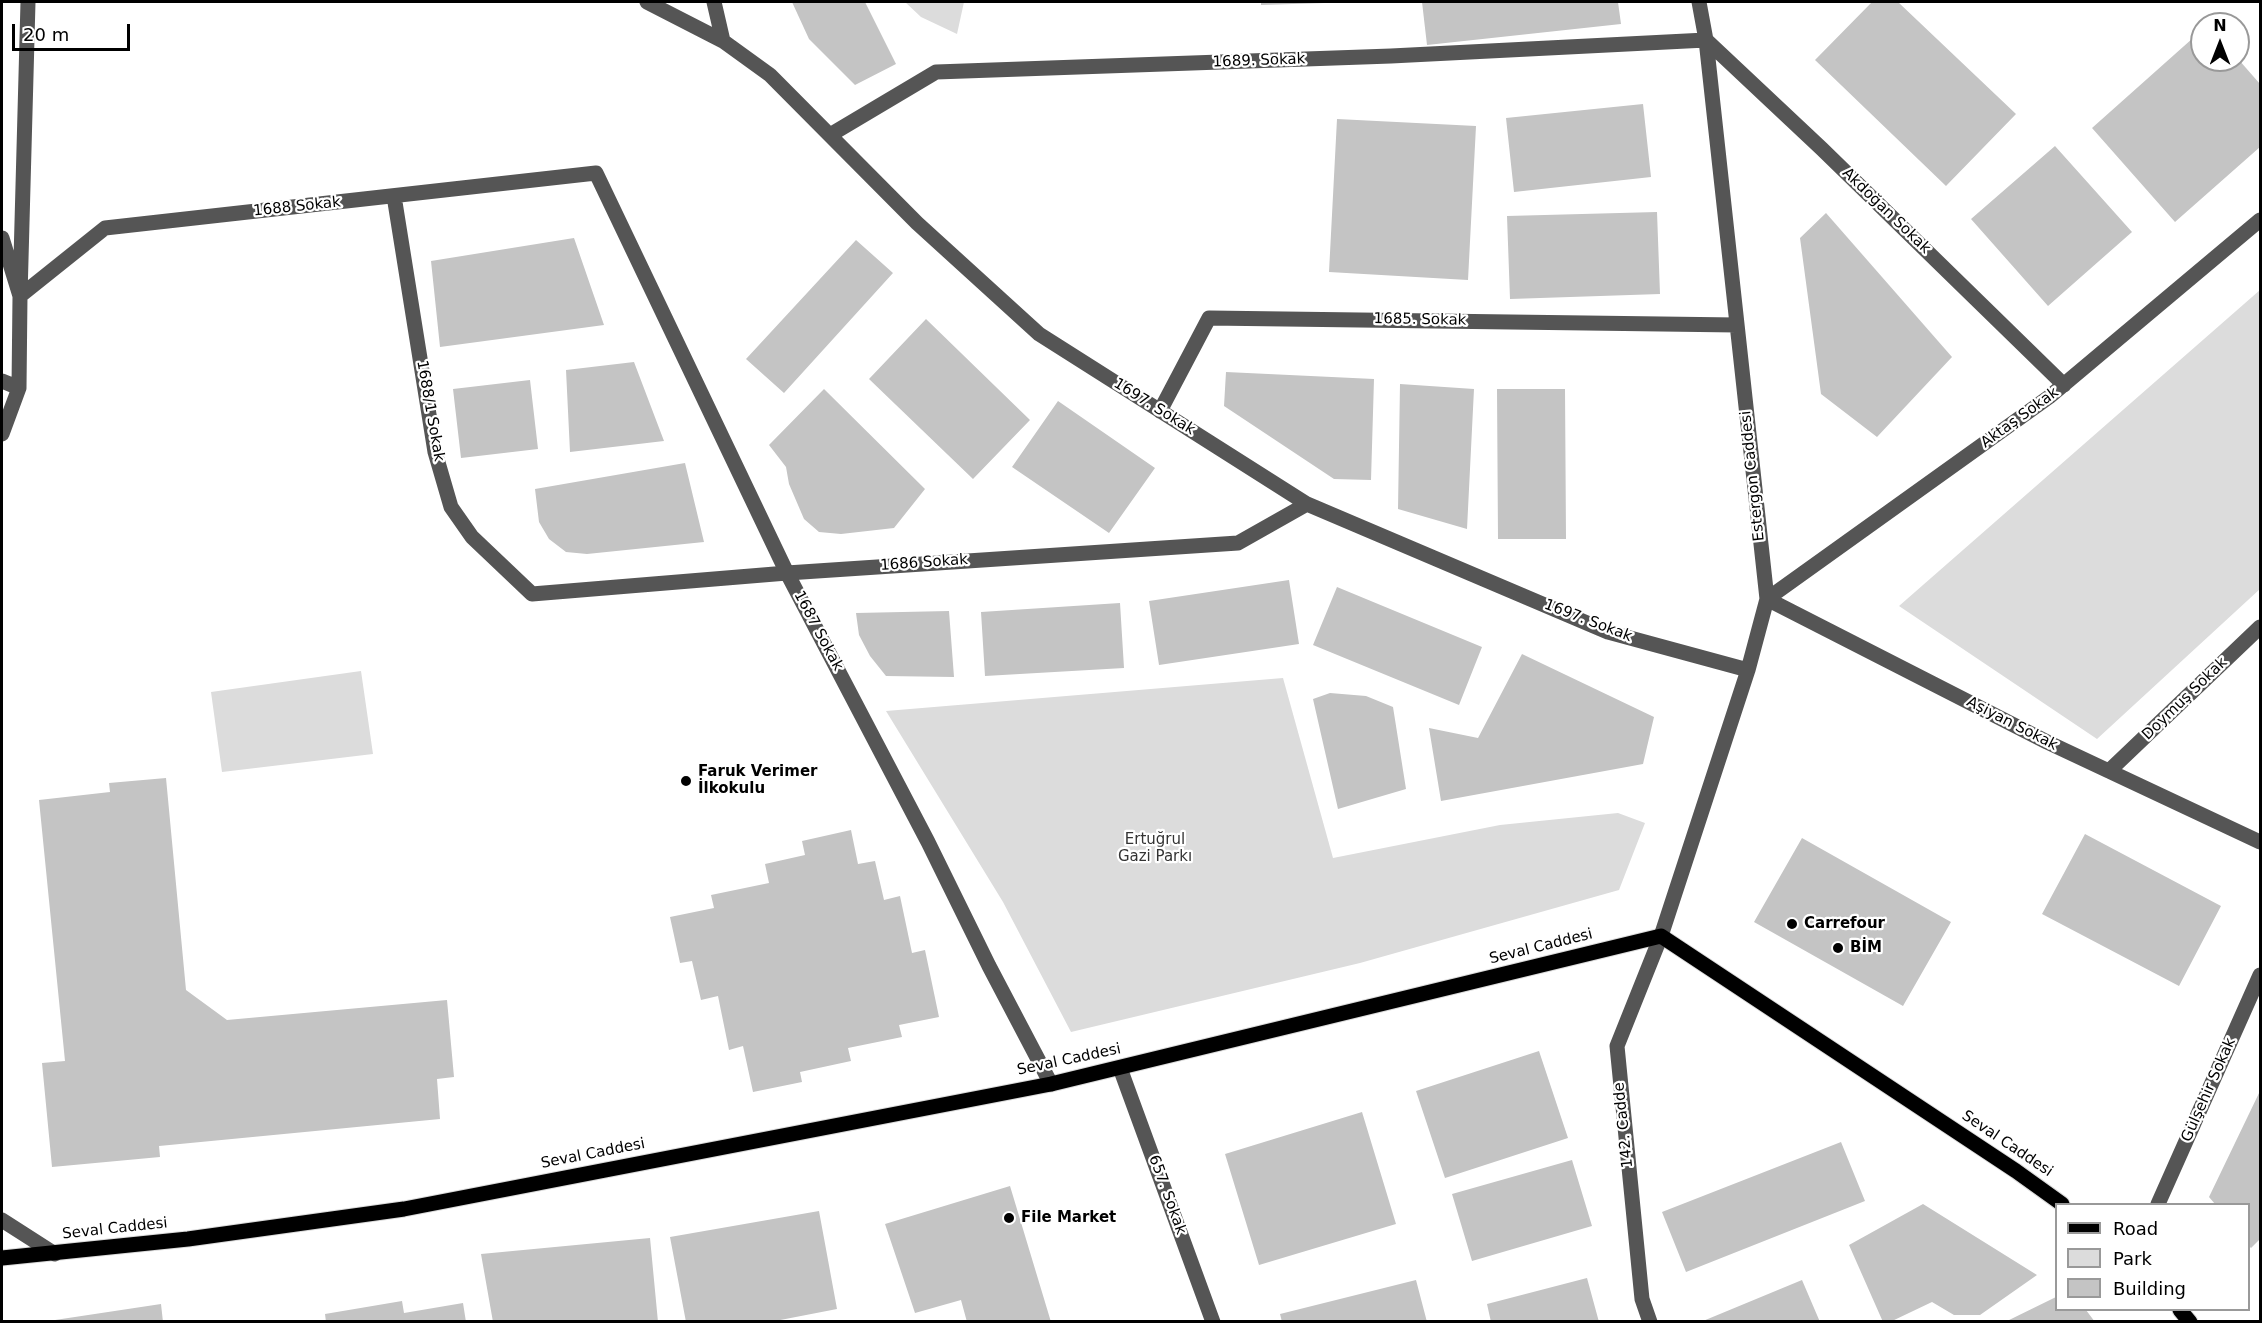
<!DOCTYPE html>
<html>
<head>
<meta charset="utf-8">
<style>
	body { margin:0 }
	#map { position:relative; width:2262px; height:1323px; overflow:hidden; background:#fff; font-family:"DejaVu Sans",sans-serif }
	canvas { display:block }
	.frame { position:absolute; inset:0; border:3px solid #000; pointer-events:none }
	.legend { position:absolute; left:2055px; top:1203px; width:195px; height:108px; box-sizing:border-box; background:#fff; border:2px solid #999; margin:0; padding:8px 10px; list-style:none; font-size:18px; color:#000 }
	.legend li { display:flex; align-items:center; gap:12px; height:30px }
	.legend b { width:30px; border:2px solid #999 }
	.north { position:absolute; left:2190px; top:12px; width:60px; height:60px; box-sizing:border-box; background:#fff; border:2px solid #999; border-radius:50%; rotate:0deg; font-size:16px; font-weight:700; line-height:24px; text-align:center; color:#000 }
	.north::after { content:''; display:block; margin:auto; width:21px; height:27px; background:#000; clip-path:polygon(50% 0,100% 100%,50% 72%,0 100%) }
	.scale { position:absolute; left:12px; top:24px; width:118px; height:27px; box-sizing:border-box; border:3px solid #000; border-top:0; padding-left:8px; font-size:18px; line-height:21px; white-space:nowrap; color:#000; -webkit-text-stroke:4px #fff; paint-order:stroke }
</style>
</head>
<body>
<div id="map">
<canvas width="2262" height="1323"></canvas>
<div class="frame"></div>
<ul class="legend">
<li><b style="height:8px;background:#000"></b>Road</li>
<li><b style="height:16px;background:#dcdcdc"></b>Park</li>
<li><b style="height:16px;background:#c4c4c4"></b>Building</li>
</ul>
<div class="north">N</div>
<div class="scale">20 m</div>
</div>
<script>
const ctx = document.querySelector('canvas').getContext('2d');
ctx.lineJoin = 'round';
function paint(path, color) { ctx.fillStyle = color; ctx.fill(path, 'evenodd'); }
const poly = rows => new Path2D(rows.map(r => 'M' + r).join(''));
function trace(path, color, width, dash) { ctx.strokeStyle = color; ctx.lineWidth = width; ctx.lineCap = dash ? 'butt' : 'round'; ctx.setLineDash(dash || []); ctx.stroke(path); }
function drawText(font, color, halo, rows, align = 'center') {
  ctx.font = font + ' "DejaVu Sans",sans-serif'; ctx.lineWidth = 4.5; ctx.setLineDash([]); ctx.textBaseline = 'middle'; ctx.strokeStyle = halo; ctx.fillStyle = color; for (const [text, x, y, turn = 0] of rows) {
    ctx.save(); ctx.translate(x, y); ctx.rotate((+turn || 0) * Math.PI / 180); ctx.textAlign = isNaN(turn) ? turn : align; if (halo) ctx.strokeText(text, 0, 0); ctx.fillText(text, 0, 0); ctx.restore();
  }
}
const green = poly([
	[905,2,964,2,957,34,921,17],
	[2260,290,2260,589,2097,739,1899,606],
	[361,671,373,754,222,772,211,692],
	[1283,678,1333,858,1500,825,1618,813,1645,823,1619,890,1360,963,1071,1032,1003,902,886,711]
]);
const building = poly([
	[792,2,865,2,896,64,855,85,809,39],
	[1261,2,1325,2,1325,3,1261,5],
	[1422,2,1618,2,1621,24,1427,45],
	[1872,2,1898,2,2016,114,1946,186,1815,60],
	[2202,30,2202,60,2239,60,2260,84,2260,147,2175,222,2092,128],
	[1643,104,1651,177,1514,192,1506,118],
	[1337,119,1476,126,1468,280,1329,272],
	[2055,146,2132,232,2048,306,1971,219],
	[1657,212,1660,294,1510,299,1507,216],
	[1826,213,1952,357,1877,437,1821,394,1800,238],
	[574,238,604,325,440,347,431,261],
	[856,240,893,273,784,393,746,359],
	[926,319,1030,420,973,479,869,379],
	[634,362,664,441,570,452,566,370],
	[1226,372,1374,379,1371,480,1334,479,1224,406],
	[530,380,538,449,461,458,453,389],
	[1400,384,1474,389,1467,529,1398,509],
	[824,389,925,489,894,528,841,534,819,532,804,519,789,484,786,467,769,445],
	[1497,389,1565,389,1566,539,1498,539],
	[1058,401,1155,468,1109,533,1012,467],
	[685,463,704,542,587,554,566,552,549,539,539,522,535,489],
	[1289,580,1299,644,1159,665,1149,601],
	[1337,587,1482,647,1459,705,1313,645],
	[1120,603,1124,668,985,676,981,612],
	[949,611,954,677,886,676,870,656,859,635,856,613],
	[1522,654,1654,717,1643,764,1441,801,1429,728,1478,738],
	[1330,693,1366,696,1393,707,1406,789,1338,809,1313,699],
	[166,778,186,990,227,1020,447,1000,454,1077,437,1079,440,1119,159,1146,160,1157,52,1167,42,1063,65,1061,39,800,110,792,109,783],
	[851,830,858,864,875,861,884,900,900,896,912,953,925,950,939,1017,899,1025,902,1037,848,1048,851,1061,800,1072,802,1082,753,1092,743,1046,729,1050,718,996,701,1000,692,961,680,963,670,917,714,908,711,895,769,883,765,864,805,855,802,841],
	[2085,834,2221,906,2179,986,2042,914],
	[1802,838,1951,922,1903,1006,1754,922],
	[1539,1051,1568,1138,1445,1178,1416,1091],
	[2260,1091,2260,1239,2251,1248,2248,1245,2248,1204,2215,1204,2209,1197],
	[1362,1112,1396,1224,1259,1265,1225,1154],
	[1841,1142,1865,1201,1686,1272,1662,1212],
	[1572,1160,1592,1226,1472,1261,1452,1194],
	[1010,1186,1051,1322,967,1322,961,1300,915,1313,885,1224],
	[1923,1204,2037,1275,1980,1315,1954,1315,1932,1302,1890,1322,1883,1322,1849,1245],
	[819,1211,837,1309,770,1322,686,1322,670,1237],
	[650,1238,658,1322,493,1322,481,1254],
	[1587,1278,1599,1322,1491,1322,1487,1304],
	[1416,1280,1427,1322,1282,1322,1280,1314],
	[1802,1280,1820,1322,1703,1322,1703,1321],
	[2056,1297,2056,1310,2086,1310,2095,1322,2005,1322],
	[402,1301,404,1313,463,1303,466,1322,326,1322,325,1314],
	[161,1304,163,1322,55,1322,55,1320]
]);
const minor = poly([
	[647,2,723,41,770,75,917,223,1039,334,1307,504,1608,632,1748,670],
	[714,2,723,41],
	[830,135,936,72,1391,56,1706,40,1822,149,2064,385],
	[394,196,435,452,451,507,472,537,532,594,787,573,1238,543,1307,504],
	[2260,220,2049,397,1767,599,2047,742,2260,842],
	[2,238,20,296,19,388,2,434],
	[20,296,105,228,596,173,787,573,928,842,989,966,1051,1084],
	[20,296,28,2],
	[2,381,19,388],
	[1160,411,1209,318,1737,325],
	[2109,771,2260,627],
	[1120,1068,1213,1322],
	[2158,1204,2260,975],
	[2,1220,55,1254],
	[1650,1322,1642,1299,1617,1046,1661,936,1748,670,1767,599,1706,40,1699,2]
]);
const major = poly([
	[2,1258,188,1239,404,1209,1051,1084,1661,936,2016,1171,2062,1204],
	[2180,1310,2190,1322]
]);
const markers = [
	[686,781,6,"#000"],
	[1792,924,6,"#000"],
	[1838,948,6,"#000"],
	[1009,1218,6,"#000"]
];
const streetNames = [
	["1689. Sokak",1259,61,-2],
	["1688 Sokak",297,207,-6],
	["Akdoğan Sokak",1886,211,44],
	["1685. Sokak",1420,320,1],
	["1697. Sokak",1154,407,32],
	["1688/1 Sokak",430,411,80],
	["Aktaş Sokak",2020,418,-36],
	["Estergon Caddesi",1753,476,-96],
	["1686 Sokak",924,563,-4],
	["1697. Sokak",1588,621,21],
	["1687 Sokak",818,631,62],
	["Doymuş Sokak",2185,699,-44],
	["Aşiyan Sokak",2012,724,27],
	["Seval Caddesi",1541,947,-14],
	["Seval Caddesi",1069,1060,-12],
	["Gülşehir Sokak",2209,1090,-66],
	["142. Cadde",1624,1125,-96],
	["Seval Caddesi",2007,1144,34],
	["Seval Caddesi",593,1154,-11],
	["657. Sokak",1167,1195,70],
	["Seval Caddesi",115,1229,-6]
];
const poiNames = [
	["Faruk Verimer",698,772],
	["İlkokulu",698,789],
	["Carrefour",1804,924],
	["BİM",1850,948],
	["File Market",1021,1218]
];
const parkNames = [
	["Ertuğrul",1155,840],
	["Gazi Parkı",1155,857]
];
paint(green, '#dcdcdc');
paint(building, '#c4c4c4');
trace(major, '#dbdbdb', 17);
trace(minor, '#555', 15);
trace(major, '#000', 15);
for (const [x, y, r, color] of markers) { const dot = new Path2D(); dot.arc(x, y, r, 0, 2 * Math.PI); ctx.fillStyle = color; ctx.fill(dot); trace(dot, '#fff', 2); }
drawText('15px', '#000', '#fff', streetNames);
drawText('bold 15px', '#000', '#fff', poiNames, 'left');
drawText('15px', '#333', '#fff', parkNames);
</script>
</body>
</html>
